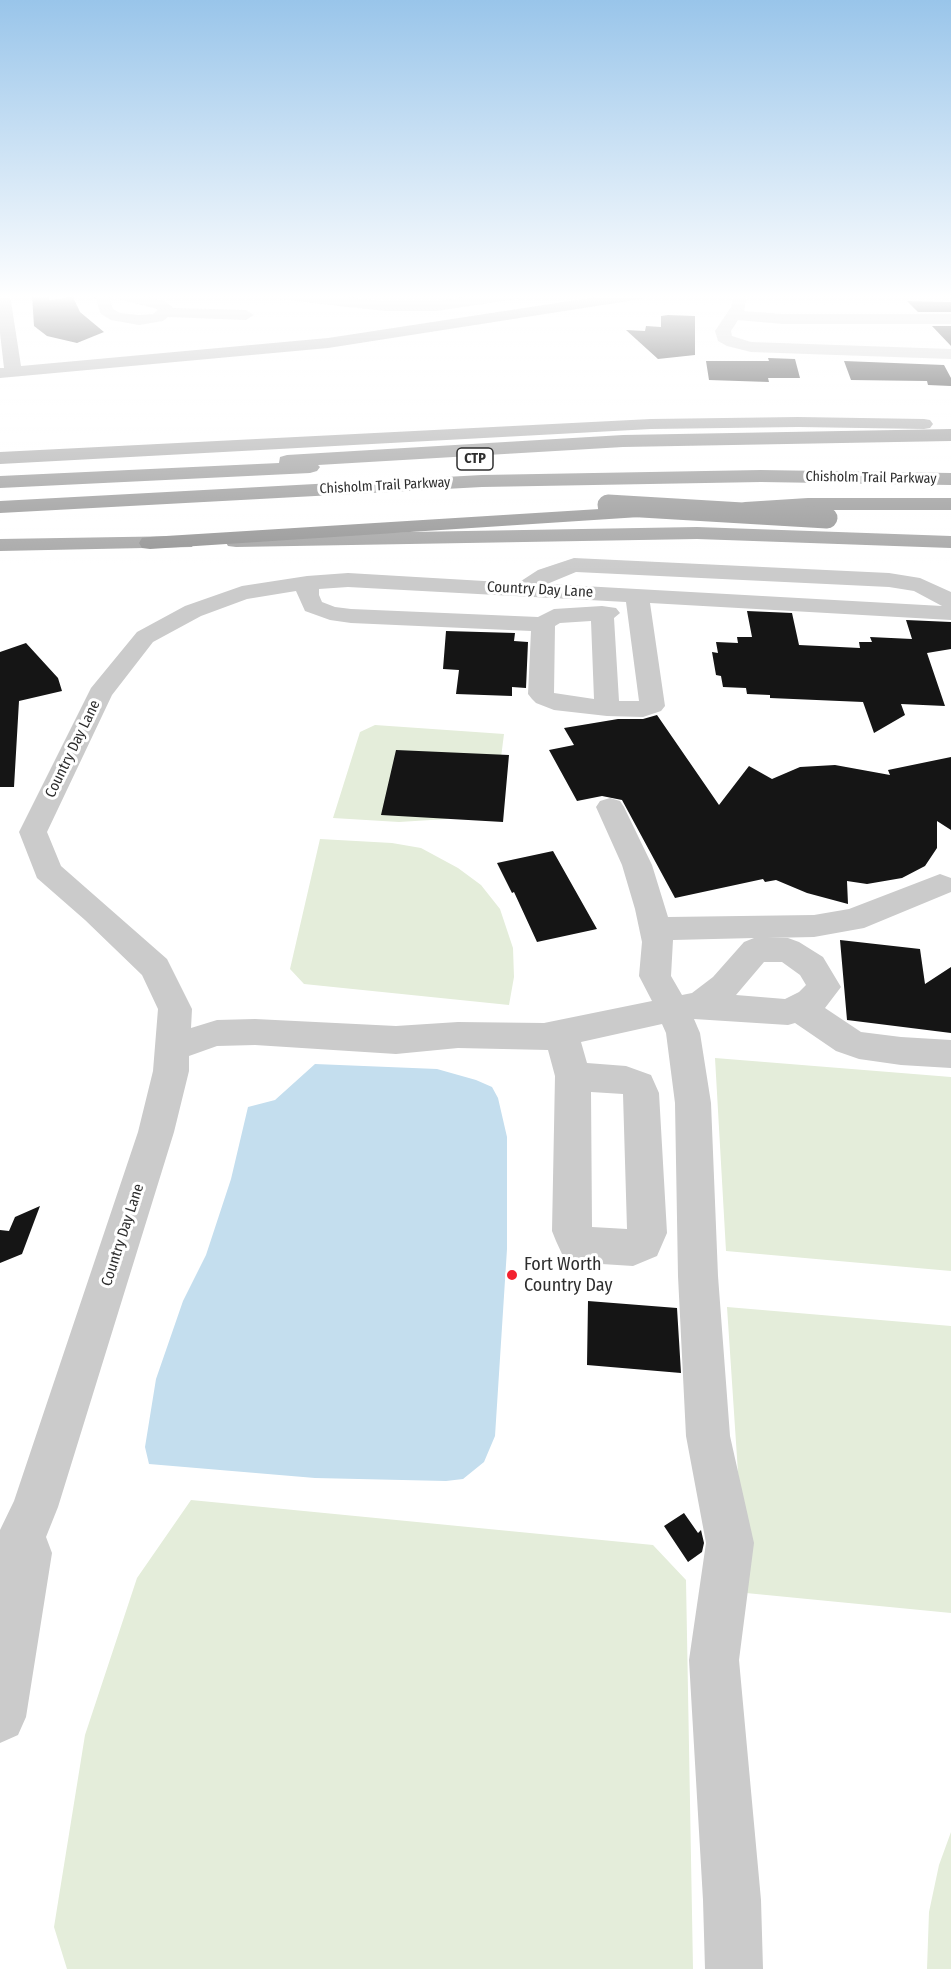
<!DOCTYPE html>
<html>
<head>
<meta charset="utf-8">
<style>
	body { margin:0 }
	canvas { display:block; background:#fff }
</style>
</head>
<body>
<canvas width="951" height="1969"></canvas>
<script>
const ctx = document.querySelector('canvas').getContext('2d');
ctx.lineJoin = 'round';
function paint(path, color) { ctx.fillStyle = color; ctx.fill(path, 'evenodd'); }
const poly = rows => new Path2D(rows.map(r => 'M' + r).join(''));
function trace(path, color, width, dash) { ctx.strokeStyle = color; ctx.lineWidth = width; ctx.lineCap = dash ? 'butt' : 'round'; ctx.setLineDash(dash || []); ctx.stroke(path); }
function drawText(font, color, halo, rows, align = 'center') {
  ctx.font = font + ' "Fira Sans Condensed",sans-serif'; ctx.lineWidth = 6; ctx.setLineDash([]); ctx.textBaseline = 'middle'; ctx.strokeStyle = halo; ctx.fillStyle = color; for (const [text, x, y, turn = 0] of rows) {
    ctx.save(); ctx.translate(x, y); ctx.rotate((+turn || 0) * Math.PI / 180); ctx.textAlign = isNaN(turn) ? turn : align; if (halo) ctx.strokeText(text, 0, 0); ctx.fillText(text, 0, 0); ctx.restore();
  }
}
const green = poly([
	[375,725,504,734,499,773,447,819,399,822,333,818,360,732],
	[320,839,392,843,421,848,458,868,481,885,500,909,513,948,514,977,509,1005,304,984,290,969],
	[715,1058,951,1077,951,1271,726,1251],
	[727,1307,951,1326,951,1613,746,1593],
	[191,1500,653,1545,686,1580,693,1969,67,1969,54,1927,85,1735,137,1578],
	[951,1832,951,1969,927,1969,929,1912,939,1865]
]);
const water = poly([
	[315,1064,437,1069,476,1080,492,1087,498,1098,507,1137,507,1249,495,1436,484,1462,463,1479,446,1481,315,1478,149,1464,145,1447,156,1379,183,1301,206,1255,231,1179,248,1107,275,1100]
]);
const building = poly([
	[32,295,48,295,49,300,73,297,80,312,104,332,77,343,47,336,34,326],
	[907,301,951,302,951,312,918,312],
	[668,315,695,316,695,355,658,359,626,330,645,331,646,326,661,327,661,316],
	[932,326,951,326,951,346],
	[768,358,795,359,800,378,768,378,769,382,709,380,706,361,769,361],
	[844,361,944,365,951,378,951,386,928,385,927,381,851,380],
	[747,611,792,613,799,645,860,648,859,642,872,642,870,637,912,639,906,620,951,622,951,649,927,653,945,706,901,704,905,715,874,733,863,702,770,698,770,695,747,694,746,688,723,687,721,676,716,675,712,652,718,653,716,642,738,643,737,637,752,637],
	[446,631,515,633,514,641,528,642,526,688,512,687,512,696,456,694,459,670,443,669],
	[26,643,58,678,62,691,19,701,14,787,0,787,0,652],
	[657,715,719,805,749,766,772,779,800,767,835,765,890,775,888,770,951,757,951,830,937,821,937,848,925,866,902,878,867,884,847,881,848,904,807,893,776,880,765,882,763,879,675,898,622,800,602,796,577,801,549,750,574,745,564,728,618,719,643,719],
	[396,750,509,755,503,822,381,815],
	[553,851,597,929,537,942,514,892,512,893,497,863],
	[840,940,920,949,925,984,951,967,951,1033,847,1020],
	[40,1206,22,1254,0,1263,0,1230,9,1231,15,1217],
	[588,1301,677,1308,681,1373,587,1365],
	[684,1513,698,1533,701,1530,704,1543,702,1552,688,1562,664,1526]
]);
const minor = poly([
	[94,295,139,295,164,301,174,308,246,310,254,315,246,320,168,317,163,321,139,325,111,320,101,314,94,295],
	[109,297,154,308,158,310,153,314,139,315,120,313,113,309,109,297],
	[270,295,324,295,385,301,436,301,481,295,524,295,517,299,436,311,385,311,277,299,270,295],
	[733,295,747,295,744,311,783,314,951,314,951,324,783,324,738,320,731,331,732,336,751,342,951,349,951,359,751,352,727,346,718,341,715,331,731,307,733,295],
	[574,558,889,573,920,578,951,592,951,620,650,603,665,706,661,711,643,717,607,716,554,710,536,703,532,699,528,694,531,631,351,623,330,620,305,611,296,591,247,599,201,616,153,642,112,695,47,832,61,866,167,959,192,1009,191,1028,217,1020,255,1019,396,1026,458,1022,544,1023,652,1001,639,976,642,942,635,909,622,865,596,807,600,801,610,798,620,801,624,807,652,865,668,917,814,915,849,909,940,874,951,878,951,892,864,928,814,937,767,938,788,938,799,942,823,957,841,987,825,1008,861,1032,901,1037,951,1040,951,1068,901,1065,859,1059,836,1051,795,1023,788,1025,694,1019,700,1033,711,1103,718,1276,730,1436,754,1543,739,1660,761,1900,763,1969,705,1969,703,1900,689,1660,706,1543,686,1436,678,1276,675,1103,666,1033,662,1024,581,1042,587,1063,626,1066,651,1075,659,1093,667,1233,657,1256,633,1266,586,1263,562,1254,556,1241,552,1231,555,1076,548,1050,458,1048,396,1054,255,1045,217,1046,189,1056,189,1071,174,1132,58,1507,46,1537,52,1553,26,1717,18,1735,0,1743,0,1530,14,1501,138,1132,153,1071,158,1009,142,975,85,920,37,878,19,832,91,688,137,632,185,606,242,586,307,576,348,573,518,583,538,570,574,558],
	[576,572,889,587,914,591,942,606,547,584,576,572],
	[348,587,626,602,639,701,619,701,614,618,620,613,616,608,602,606,554,609,538,617,351,609,335,607,322,602,319,595,319,589,348,587],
	[591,621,594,699,554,693,555,626,560,623,591,621],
	[754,938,744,942,713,977,692,993,682,995,671,976,673,940,754,938],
	[764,962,782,962,800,975,806,985,799,992,785,999,736,995,764,962],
	[591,1092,623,1094,627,1229,592,1227,591,1092]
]);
const major = poly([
	[0,295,10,295,21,366,328,338,609,295,648,295,641,299,328,348,0,378,0,368,4,368,0,333,0,295],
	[798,417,924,419,930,420,933,424,930,428,924,429,798,427,651,429,0,464,0,452,651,419,798,417],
	[697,527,951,536,951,548,697,539,236,547,228,546,225,541,228,536,236,535,697,527],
	[184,536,192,537,195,542,192,547,0,551,0,539,184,536]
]);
const highway = poly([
	[951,429,951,441,623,447,318,465,320,467,317,471,310,473,0,488,0,476,279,463,280,457,287,455,623,435,951,429],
	[761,470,951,473,951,485,761,482,482,487,0,513,0,501,482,475,761,470],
	[808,498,951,498,951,510,808,510,745,514,738,512,735,508,738,504,745,502,808,498],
	[648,506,655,508,658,512,655,516,150,549,142,548,139,543,142,538,150,537,648,506]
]);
const highwayBridge = poly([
	[608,505,827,518]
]);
const markers = [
	[512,1275,6,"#f3212f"]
];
const shields = [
	[475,459,36]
];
const shieldNames = [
	["CTP",475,459]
];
const farStreetnames = [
	["Chisholm Trail Parkway",871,478,1],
	["Chisholm Trail Parkway",385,486,-3]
];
const streetNames = [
	["Country Day Lane",540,590,3],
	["Country Day Lane",73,749,-64],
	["Country Day Lane",123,1235,-72]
];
const nearPoinames = [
	["Fort Worth",524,1265],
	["Country Day",524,1286]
];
paint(green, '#e4edda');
paint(water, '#c4deee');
paint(building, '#151515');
paint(minor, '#cbcbcb');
paint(major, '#a6a6a6');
paint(highway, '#959595');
trace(highwayBridge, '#959595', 21);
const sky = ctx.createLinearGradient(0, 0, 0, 571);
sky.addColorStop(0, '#99c5ea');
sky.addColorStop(0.52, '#fff');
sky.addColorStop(1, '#ffffff00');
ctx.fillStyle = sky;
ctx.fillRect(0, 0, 951, 571);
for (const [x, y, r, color] of markers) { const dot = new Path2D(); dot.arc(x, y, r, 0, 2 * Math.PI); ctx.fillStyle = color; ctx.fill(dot); trace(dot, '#fff', 2); }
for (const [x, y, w] of shields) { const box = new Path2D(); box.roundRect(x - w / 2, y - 11, w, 22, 4.5); ctx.fillStyle = '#fff'; ctx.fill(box); trace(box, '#2e2e2e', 1.5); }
drawText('bold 14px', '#2e2e2e', null, shieldNames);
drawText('14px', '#2e2e2e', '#fff', farStreetnames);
drawText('15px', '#2e2e2e', '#fff', streetNames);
drawText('18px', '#2e2e2e', '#fff', nearPoinames, 'left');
</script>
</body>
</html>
